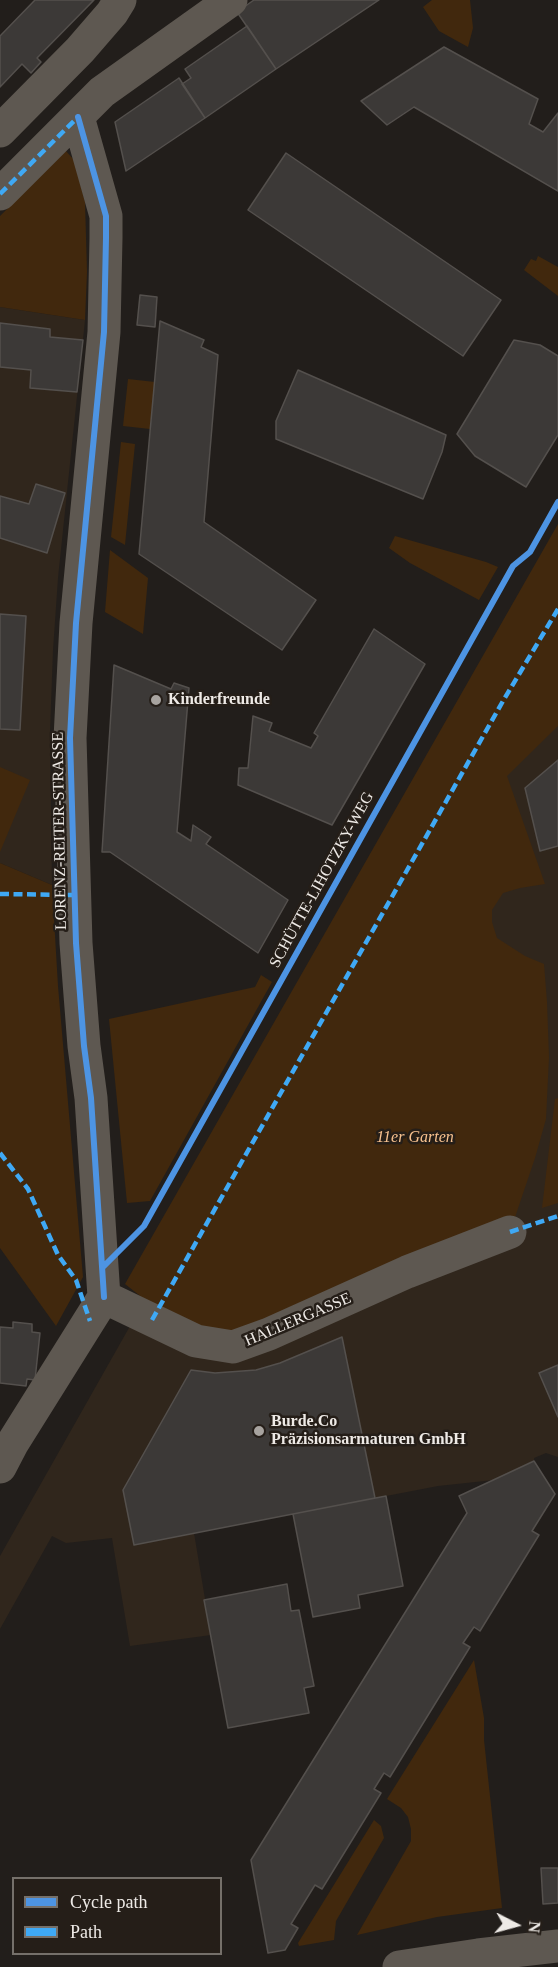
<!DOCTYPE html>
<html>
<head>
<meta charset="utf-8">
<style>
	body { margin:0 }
	#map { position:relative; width:558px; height:1967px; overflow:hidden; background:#221e1b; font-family:"Times New Roman",serif }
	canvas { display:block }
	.legend { position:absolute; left:12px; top:1877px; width:210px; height:78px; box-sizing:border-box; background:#251e18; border:2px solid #75706a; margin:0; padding:8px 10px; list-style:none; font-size:18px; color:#eeeae6 }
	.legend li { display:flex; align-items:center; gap:12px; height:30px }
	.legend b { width:30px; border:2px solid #75706a }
	.north { position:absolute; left:486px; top:1895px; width:60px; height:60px; -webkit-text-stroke:4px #251e18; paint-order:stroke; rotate:96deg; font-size:16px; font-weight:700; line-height:24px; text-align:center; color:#eeeae6 }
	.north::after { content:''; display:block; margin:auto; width:21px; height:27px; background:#eeeae6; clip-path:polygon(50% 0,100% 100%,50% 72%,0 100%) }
</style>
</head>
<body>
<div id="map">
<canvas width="558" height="1967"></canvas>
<ul class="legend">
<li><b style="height:8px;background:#4d94e3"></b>Cycle path</li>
<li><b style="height:8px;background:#3fa9f5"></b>Path</li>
</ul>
<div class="north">N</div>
</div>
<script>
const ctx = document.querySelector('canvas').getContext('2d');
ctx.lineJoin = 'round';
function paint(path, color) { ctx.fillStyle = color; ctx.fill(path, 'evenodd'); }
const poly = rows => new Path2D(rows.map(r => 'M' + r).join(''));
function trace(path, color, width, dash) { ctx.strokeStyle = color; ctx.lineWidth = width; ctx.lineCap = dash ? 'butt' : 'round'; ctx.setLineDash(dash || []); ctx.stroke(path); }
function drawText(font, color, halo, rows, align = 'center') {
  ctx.font = font + ' "Times New Roman",serif'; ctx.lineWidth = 5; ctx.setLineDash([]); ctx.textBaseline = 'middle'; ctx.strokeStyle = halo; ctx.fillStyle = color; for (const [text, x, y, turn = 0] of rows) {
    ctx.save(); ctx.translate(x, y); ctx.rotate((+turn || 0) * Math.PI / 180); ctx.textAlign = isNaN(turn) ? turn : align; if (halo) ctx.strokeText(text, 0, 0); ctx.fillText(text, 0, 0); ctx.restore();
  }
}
const built = poly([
	[0,307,85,320,58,578,53,650,50,731,52,885,0,863],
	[558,569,558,1457,546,1453,534,1458,534,1461,494,1480,438,1486,194,1533,211,1635,130,1646,112,1538,66,1543,52,1536,0,1629,0,1556]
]);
const green = poly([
	[432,0,470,0,473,28,468,47,439,31,423,7],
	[66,151,74,160,85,202,87,272,85,320,0,307,0,216],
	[538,256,558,267,558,296,524,270,531,259,536,261],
	[128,379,155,382,150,429,123,426],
	[121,442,135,444,125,545,111,537],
	[558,524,558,726,507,776,545,884,520,888,503,893,492,910,492,922,497,938,525,956,544,964,547,1002,549,1057,546,1119,535,1158,510,1232,233,1347,172,1321,125,1284],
	[395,536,486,562,498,567,479,600,410,563,389,548],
	[110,550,148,578,143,634,105,612],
	[0,767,30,780,0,852],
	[0,863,52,885,58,986,83,1277,56,1326,0,1248],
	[261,975,272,982,150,1201,127,1203,109,1019,255,987],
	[558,1098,558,1203,542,1208,555,1099],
	[474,1660,484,1718,484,1740,502,1908,437,1917,357,1935,411,1841,411,1829,408,1817,401,1808,387,1799],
	[374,1820,381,1826,384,1838,336,1921,334,1940,299,1946,298,1943]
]);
const building = poly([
	[35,0,94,0,37,58,41,62,31,73,22,64,0,87,0,36,35,0],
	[254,0,379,0,276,69,237,12,254,0],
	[247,26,276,69,205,118,182,84,191,78,185,69,247,26],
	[444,47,538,99,529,124,543,132,558,113,558,191,414,107,387,125,361,101,444,47],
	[179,78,205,118,126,171,115,122,179,78],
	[286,153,501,300,463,356,248,210,286,153],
	[140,295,157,297,155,327,137,325,140,295],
	[160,321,204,340,201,347,218,355,204,522,316,600,282,650,139,554,160,321],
	[0,323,50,329,50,337,83,340,77,392,30,388,31,370,0,367,0,323],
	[514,340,540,345,558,356,558,435,526,487,475,456,457,434,514,340],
	[298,370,446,435,442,452,423,499,276,439,276,421,298,370],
	[36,484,65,493,47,553,0,538,0,496,29,504,36,484],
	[0,614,26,616,20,730,0,729,0,614],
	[374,629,425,664,332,825,238,785,239,768,248,768,253,716,272,723,269,731,311,748,318,736,314,733,374,629],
	[114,665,171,689,174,683,189,688,177,832,191,841,193,825,211,837,206,844,288,900,258,953,110,852,102,852,114,665],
	[558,760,558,846,540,851,525,788,558,760],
	[13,1322,32,1324,32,1332,40,1333,35,1380,27,1379,26,1386,0,1383,0,1327,13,1328,13,1322],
	[342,1337,375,1498,134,1545,123,1490,191,1370,215,1373,256,1370,280,1363,342,1337],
	[558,1365,558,1417,539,1373,558,1365],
	[534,1461,555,1494,532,1531,539,1535,480,1631,474,1627,463,1643,470,1647,390,1777,384,1773,374,1789,381,1793,322,1889,315,1885,291,1924,298,1928,285,1950,268,1953,251,1860,467,1513,459,1496,534,1461],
	[386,1496,403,1586,358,1595,360,1608,313,1617,293,1514,386,1496],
	[287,1584,291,1611,299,1610,314,1686,304,1688,309,1713,228,1728,204,1600,287,1584],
	[541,1868,558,1868,558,1903,543,1904,541,1868]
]);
const street = poly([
	[78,117,106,216,106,238,104,332,76,623,70,738,76,943,84,1046,91,1098,104,1297],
	[0,131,80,50,112,13,120,0],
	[0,194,102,92,231,0],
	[0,1467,12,1444,104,1297,196,1341,233,1347,269,1334,407,1272,510,1232],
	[399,1967,478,1955,558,1946]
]);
const quiet = poly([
	[0,194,78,117],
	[0,894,74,895],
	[0,1153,28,1189,58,1255,76,1280,90,1321],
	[510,1232,558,1216],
	[152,1320,503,701,558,609]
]);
const cycleway = poly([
	[78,117,106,216,106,238,104,332,76,623,70,738,76,943,84,1046,91,1098,104,1297],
	[103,1267,144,1226,513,566,530,552,558,502]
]);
const markers = [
	[156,700,6,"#a7a39f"],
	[259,1431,6,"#a7a39f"]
];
const poiNames = [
	["Kinderfreunde",168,700],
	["Burde.Co",271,1422],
	["Präzisionsarmaturen GmbH",271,1440]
];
const streetNames = [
	["LORENZ-REITER-STRASSE",60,831,-91],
	["SCHÜTTE-LIHOTZKY-WEG",322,880,-61],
	["HALLERGASSE",298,1320,-23]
];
const parkNames = [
	["11er Garten",415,1138]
];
paint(built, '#30261c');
paint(green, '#41280d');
paint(building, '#3c3937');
trace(building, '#54504d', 1.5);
trace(street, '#5e5851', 33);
trace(quiet, '#3fa9f5', 4.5, [9, 4.5]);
trace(cycleway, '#4d94e3', 6);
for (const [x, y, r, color] of markers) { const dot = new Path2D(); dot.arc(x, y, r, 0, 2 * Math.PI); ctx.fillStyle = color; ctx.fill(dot); trace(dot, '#251e18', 2); }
drawText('bold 16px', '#eeeae6', '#251e18', poiNames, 'left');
drawText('16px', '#eeeae6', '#251e18', streetNames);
drawText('italic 16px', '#f8c28f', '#251e18', parkNames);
</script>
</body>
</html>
